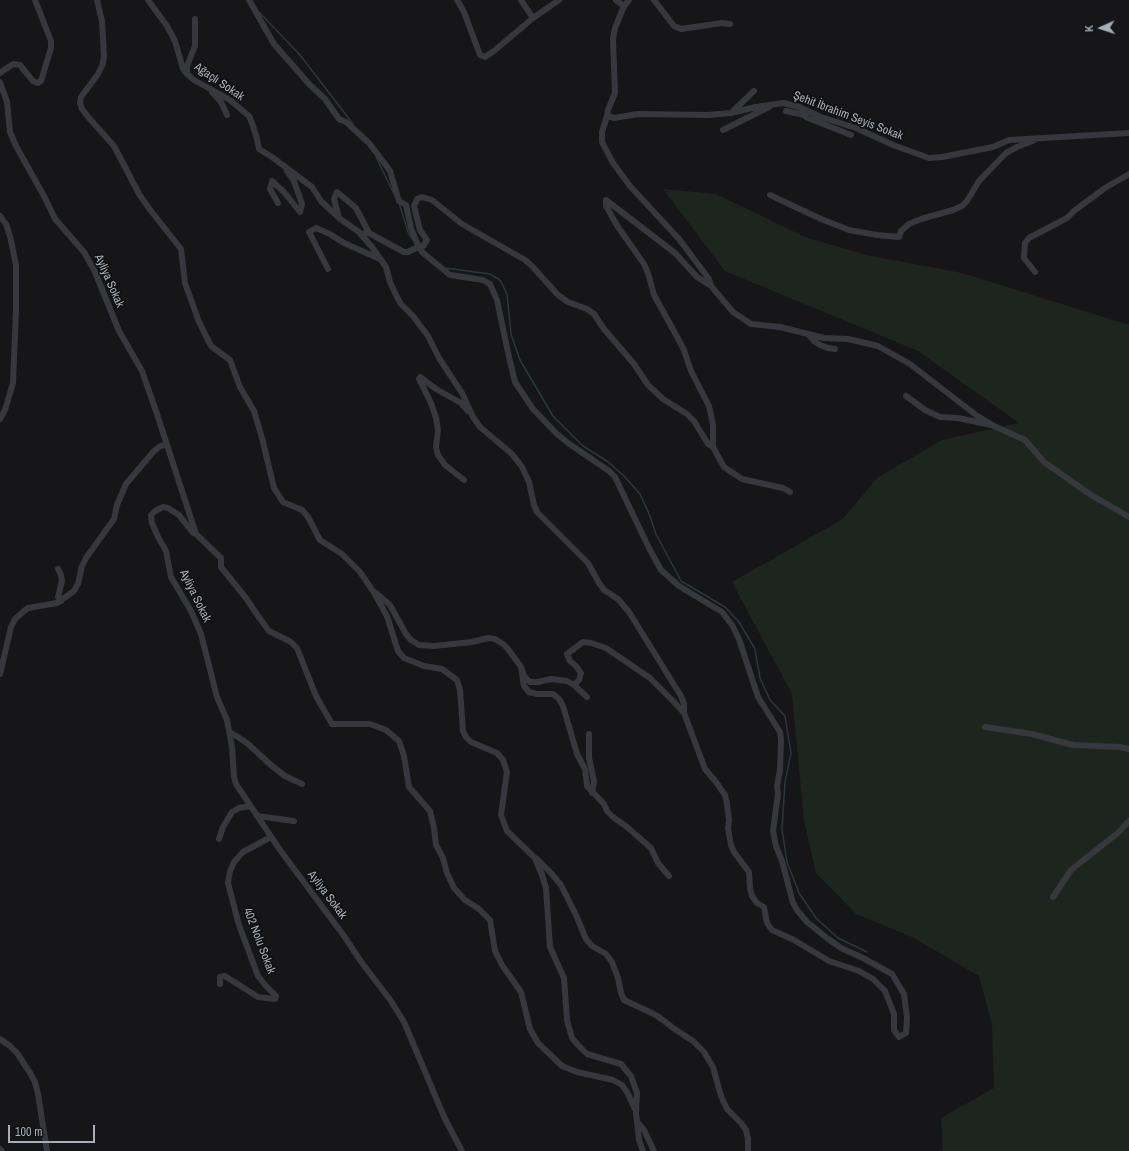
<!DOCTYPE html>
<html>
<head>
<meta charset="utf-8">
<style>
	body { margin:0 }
	#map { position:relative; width:1129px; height:1151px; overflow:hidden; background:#161618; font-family:"Archivo Narrow",sans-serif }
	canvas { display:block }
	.north { position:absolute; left:1081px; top:8px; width:40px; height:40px; -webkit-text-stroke:3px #111113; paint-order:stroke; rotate:267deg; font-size:11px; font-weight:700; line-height:16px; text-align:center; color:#a6aeb9 }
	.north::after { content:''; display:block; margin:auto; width:14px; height:18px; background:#a6aeb9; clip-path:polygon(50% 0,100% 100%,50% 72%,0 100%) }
	.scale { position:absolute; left:8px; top:1125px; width:87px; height:18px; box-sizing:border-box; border:2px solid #a6aeb9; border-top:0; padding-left:5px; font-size:12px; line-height:14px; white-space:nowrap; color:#a6aeb9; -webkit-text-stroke:3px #111113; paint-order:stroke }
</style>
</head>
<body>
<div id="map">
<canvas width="1129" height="1151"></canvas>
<div class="north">K</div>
<div class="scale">100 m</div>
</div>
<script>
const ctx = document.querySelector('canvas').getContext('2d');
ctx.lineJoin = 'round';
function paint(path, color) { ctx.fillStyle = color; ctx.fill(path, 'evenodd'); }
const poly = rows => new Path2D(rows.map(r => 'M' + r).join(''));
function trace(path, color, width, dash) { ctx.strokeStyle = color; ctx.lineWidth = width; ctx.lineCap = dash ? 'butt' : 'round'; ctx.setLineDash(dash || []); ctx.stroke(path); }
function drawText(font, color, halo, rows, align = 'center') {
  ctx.font = font + ' "Archivo Narrow",sans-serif'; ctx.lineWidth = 3.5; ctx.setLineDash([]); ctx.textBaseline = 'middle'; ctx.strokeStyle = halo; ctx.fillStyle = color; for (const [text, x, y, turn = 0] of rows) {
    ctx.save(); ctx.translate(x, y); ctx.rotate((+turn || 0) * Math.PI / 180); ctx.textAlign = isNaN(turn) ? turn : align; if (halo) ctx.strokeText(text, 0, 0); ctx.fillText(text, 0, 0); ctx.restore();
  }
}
const green = poly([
	[663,189,716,194,805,237,866,255,962,273,1129,325,1129,1151,943,1151,941,1118,994,1088,992,1025,979,976,914,938,856,914,816,873,804,821,792,694,732,582,843,519,877,478,942,440,1019,423,918,351,725,271]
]);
const stream = poly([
	[259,12,300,55,353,124],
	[376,157,394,194],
	[399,203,408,232,413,240],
	[445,268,490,274,500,280,507,294,511,334,520,360,553,416,583,446,607,461,624,476,640,494,650,516,656,534,681,581,725,607,739,622,755,649,760,678,770,700,785,716,791,753,785,782,782,829,787,862,799,893,816,918,838,938,867,952]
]);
const street = poly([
	[97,0,102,21,104,57,102,66,98,74,81,97,80,103,82,109,89,118,114,146,139,194,151,211,181,249,185,283,199,322,211,346,230,360,240,387,254,411,262,438,274,488,283,502,302,510,308,517,320,540,342,554,360,572,373,591,387,616,398,651,404,658,424,666,442,669,457,680,460,690,463,731,466,737,471,742,497,753,503,760,507,772,501,815,507,831,535,858,542,875,546,888,550,947,564,978,567,1020,572,1038,578,1045,587,1054,621,1064,631,1076,637,1093,636,1113,639,1140,643,1151],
	[148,0,167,26,175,41,183,69,187,74,194,80,230,100,243,111,249,116,252,123,257,139,259,149,272,157,312,187,321,201,339,218,359,232,372,247,386,267,390,282,397,297,401,304,413,316,428,336,439,358,462,393,473,417,480,427,512,454,522,467,529,482,534,505,537,512,588,563,599,583,604,590,618,599,629,612,681,696,684,704,684,713],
	[249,0,274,44,309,84,325,99,339,119,346,122,369,143,385,164,390,171,399,201,406,205,411,228,417,243,422,252,450,275,483,280,490,284,497,300,509,357,515,382,533,409,556,433,568,443,609,471,615,477,649,548,661,570,679,586,722,612,732,625,739,639,758,697,780,732,781,740,780,770,777,786,778,794,773,831,776,846,782,861,793,903,797,910,807,922,827,938,841,948,863,958,892,974,904,994,907,1018,906,1033,899,1037,894,1030,894,1014,885,991,873,979,859,971,829,961,794,940,772,930,767,923,764,907,757,903,752,896,750,888,749,872,734,852,731,845,728,829,729,820,727,804,725,795,716,782,705,769,684,713,673,701,650,678,606,648,591,643,583,642,567,654,570,661,576,666,581,673,579,680,574,685],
	[457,0,464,12,480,55,485,57,494,51,533,18,559,0],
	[521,0,533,18],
	[616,0,624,6],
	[629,0,624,6,615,28,613,39,615,93,608,110,607,116,614,118,638,114,708,115,731,113,756,107,784,103,799,107,821,117,856,128,893,145,929,158,942,157,993,147,1009,140,1129,133],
	[654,0,674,26,681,29,722,23,730,24],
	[0,73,13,64,20,65,33,81,38,83,41,81,51,48,51,41,35,0],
	[187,74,187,66,195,46,195,19],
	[0,82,7,102,10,132,16,146,45,198,55,219,84,252,95,272,119,331,142,371,157,414,196,534,193,533,179,515,168,508,163,507,155,511,151,515,152,523,158,537,166,551,171,577,191,611,201,634,217,697,227,720,232,747,234,777,236,784,280,850,344,936,362,963,391,1001,404,1022,445,1119,462,1151],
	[212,92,221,102,227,115],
	[786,111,804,115,806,111],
	[806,111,806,117,808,118,851,135],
	[732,112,754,91],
	[607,116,602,132,602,142,613,163,630,186,679,239,709,279,711,286],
	[723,130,769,107],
	[770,195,821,219,849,230,877,235,899,237,901,231,909,224,921,219,953,210,962,206,967,201,979,181,1006,153,1017,147,1035,140],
	[278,203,270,189,272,181,284,192,300,212,302,204,294,181,287,171],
	[0,216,6,224,10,236,16,265,16,311,13,383,5,410,0,419],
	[339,218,334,199,337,192,356,208,369,233],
	[365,233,369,233,404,252,408,252,414,249],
	[423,246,427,240,420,230,414,206,417,199,422,197,432,200,462,224,525,260,532,266,558,295,568,302,587,309,594,314,604,329,634,364,648,385,663,399,687,414,694,421,708,444,713,447,724,467,742,479,783,488,790,492],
	[328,269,309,232,316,228,330,234,344,243,380,259],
	[1035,272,1024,258,1025,243,1029,238,1067,218,1074,211,1105,188,1129,174],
	[809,335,814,341,820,345,828,348,835,349],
	[906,396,925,410,940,417,958,418,991,425],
	[713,447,713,425,709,406,691,371,684,350,675,333,654,295,648,273,644,264,618,227,606,206,606,200,675,253,697,277,711,286,733,312,751,324,780,327,824,338,848,339,878,346,910,364,976,415,994,426,1025,440,1044,462,1091,495,1129,517],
	[464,480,445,465,438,455,436,447,438,430,436,418,431,403,419,379,420,377,436,389,461,403,468,411],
	[196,534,221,558,221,567,246,598,258,616,269,631,291,642,297,648,316,696,332,724,370,724,386,730,399,741,404,756,409,787,430,811,434,828,436,845,443,858,447,873,454,888,465,900,479,909,490,920,495,951,502,965,521,992,530,1029,538,1043,562,1066,577,1072,613,1080,622,1085,627,1092,636,1111],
	[58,569,61,575,62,581,58,597,61,601],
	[376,593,390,605,406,634,411,640,419,645,434,646,472,642,488,638,495,639,503,644,508,649,521,667,524,676,530,682,538,682,551,679,567,681,574,685,587,697],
	[521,667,524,686,529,692,537,694,553,694,559,699,563,706,577,754,585,769,587,786,604,804,607,811,613,817,627,827,651,848,658,863,669,876],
	[0,674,11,627,15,619,24,611,28,608,57,603,74,591,78,584,82,566,86,558,114,519,117,505,126,484,154,451,159,447,166,444],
	[985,727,1032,734,1073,745,1120,747,1129,749],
	[230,732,247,743,272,766,285,776,302,784],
	[589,734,589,758,594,781,592,793],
	[257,816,294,821],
	[219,839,223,827,232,812,239,808,250,806],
	[537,859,551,873,561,885,576,915,586,939,592,946,606,954,612,962,618,978,621,993,624,1000,656,1015,676,1030,693,1041,704,1052,713,1067,721,1096,727,1109,741,1123,746,1130,748,1139,748,1151],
	[1053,897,1071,870,1119,832,1129,821],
	[220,984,220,977,225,976,258,997,275,999,276,996,266,986,258,976,239,925,228,883,230,871,234,862,243,852,271,837],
	[0,1039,10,1046,17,1053,30,1073,35,1082,38,1094,47,1151],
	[638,1123,644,1130,654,1151],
	[0,1149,2,1151]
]);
const streetBridge = poly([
	[414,249,423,246]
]);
const streetNames = [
	["Ağaçlı Sokak",219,82,34],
	["Şehit İbrahim Seyis Sokak",848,116,21],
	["Ayliya Sokak",109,281,66],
	["Ayliya Sokak",195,596,64],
	["Ayliya Sokak",327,895,53],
	["402 Nolu Sokak",259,941,69]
];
paint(green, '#1d261e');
trace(stream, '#2a373d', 1.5);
trace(street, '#36383d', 6);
trace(streetBridge, '#36383d', 6);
drawText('12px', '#a6aeb9', '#111113', streetNames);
</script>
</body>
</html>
